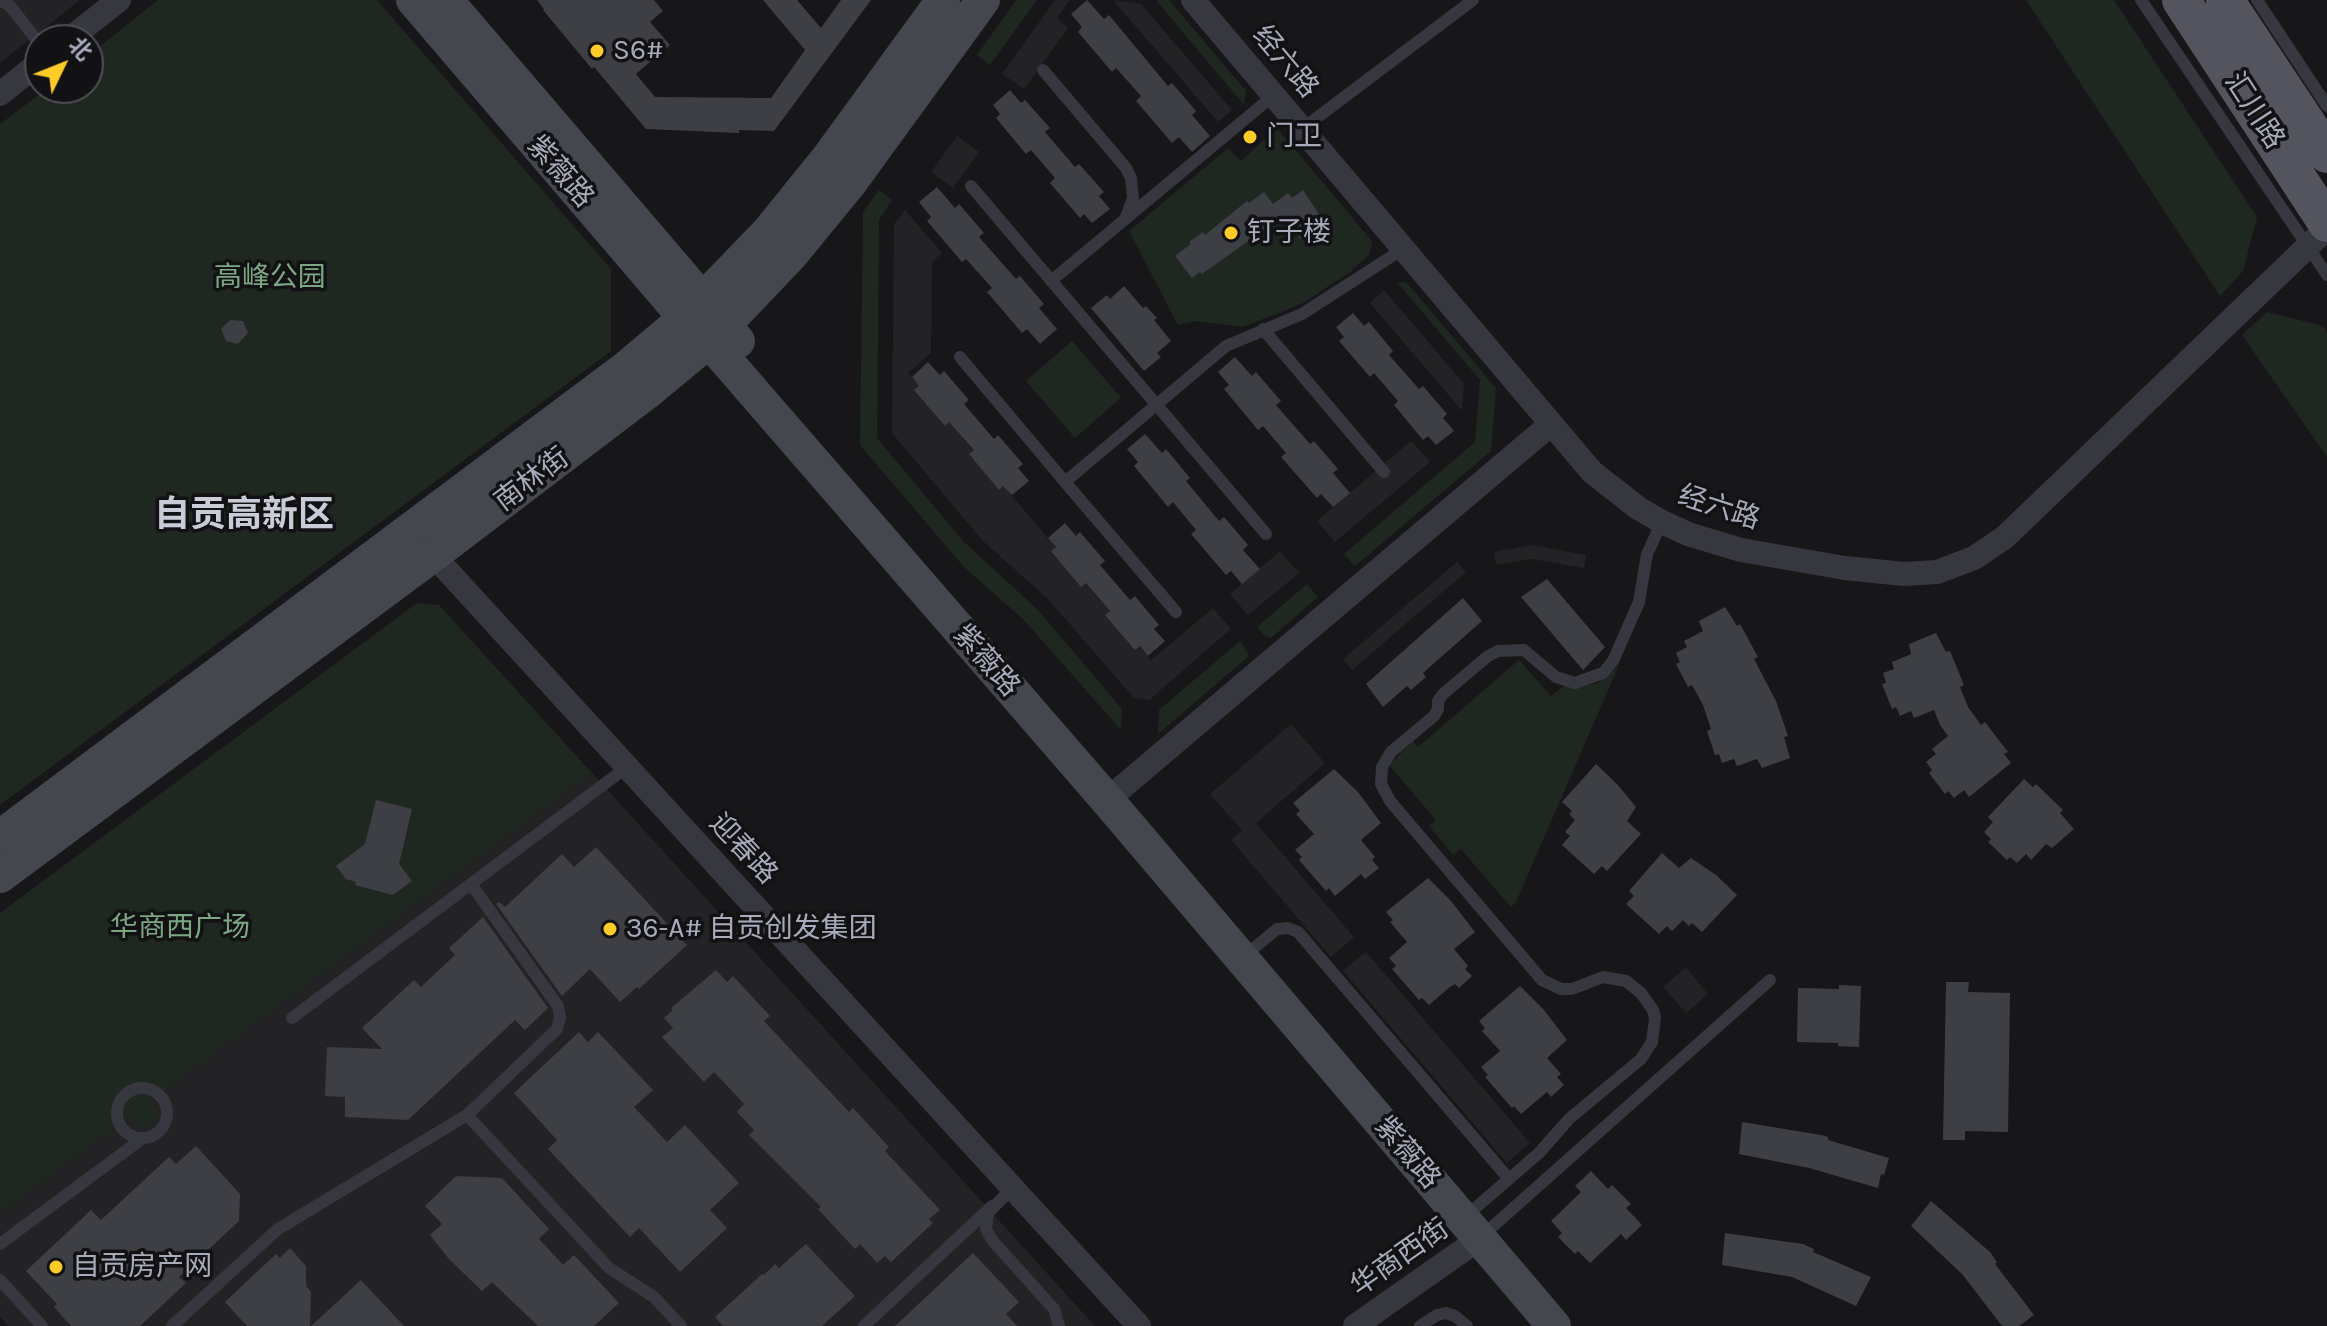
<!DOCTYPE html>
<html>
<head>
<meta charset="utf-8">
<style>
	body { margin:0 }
	#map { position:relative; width:2327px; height:1326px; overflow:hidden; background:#171719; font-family:Karla,"Noto Sans SC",sans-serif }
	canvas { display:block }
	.north { position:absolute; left:24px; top:24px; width:80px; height:80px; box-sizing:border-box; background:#121214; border:2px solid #4e4f56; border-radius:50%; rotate:47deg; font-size:22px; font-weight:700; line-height:32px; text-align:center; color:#a8abba }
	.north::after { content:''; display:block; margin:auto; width:28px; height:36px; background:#ffcb29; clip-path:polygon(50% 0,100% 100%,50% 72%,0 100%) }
</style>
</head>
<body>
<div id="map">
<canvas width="2327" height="1326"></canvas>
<div class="north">北</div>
</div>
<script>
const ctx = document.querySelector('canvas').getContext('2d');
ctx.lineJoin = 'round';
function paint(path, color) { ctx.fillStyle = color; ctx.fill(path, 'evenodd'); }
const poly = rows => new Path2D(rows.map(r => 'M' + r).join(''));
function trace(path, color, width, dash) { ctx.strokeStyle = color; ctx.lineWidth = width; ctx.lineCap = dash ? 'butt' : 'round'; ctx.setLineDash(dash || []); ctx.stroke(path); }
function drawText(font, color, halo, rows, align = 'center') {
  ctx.font = font + ' Karla,"Noto Sans SC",sans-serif'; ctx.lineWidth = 7; ctx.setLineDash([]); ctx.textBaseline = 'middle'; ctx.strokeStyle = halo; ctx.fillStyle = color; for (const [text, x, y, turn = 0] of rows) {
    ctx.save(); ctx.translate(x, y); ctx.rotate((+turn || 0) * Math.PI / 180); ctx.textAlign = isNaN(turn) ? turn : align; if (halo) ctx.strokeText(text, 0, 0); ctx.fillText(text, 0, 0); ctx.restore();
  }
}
const built = poly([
	[0,0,80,0,0,63],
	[1055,0,1070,0,1057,18,1068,28,1024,89,1002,74],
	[1113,0,1141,4,1232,110,1218,122],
	[957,136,979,152,953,188,931,172],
	[905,210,942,253,932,262,931,353,908,373,1151,660,1213,608,1231,629,1149,700,1134,698,1048,599,983,541,892,433,894,224],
	[1384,290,1464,384,1462,411,1370,303],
	[1411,441,1430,462,1335,542,1317,521],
	[1532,545,1586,555,1584,568,1532,559,1496,565,1494,552],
	[1280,551,1299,573,1248,615,1230,594],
	[1457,562,1466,572,1352,670,1343,659],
	[1291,724,1325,763,1256,823,1354,937,1331,957,1231,840,1242,830,1210,794],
	[592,773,1095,1326,9,1326,0,1317,0,1213],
	[1366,952,1530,1143,1507,1163,1343,971],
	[1686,967,1708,994,1686,1013,1663,987]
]);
const green = poly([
	[158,0,377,0,611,269,611,351,0,805,0,124,48,88,88,88,88,56],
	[1016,0,1037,0,990,65,977,55],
	[1156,0,1169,0,1246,91,1244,105],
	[2026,0,2114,0,2257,217,2243,271,2220,296],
	[1277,128,1372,241,1369,255,1350,272,1303,303,1243,327,1197,321,1178,325,1129,231,1228,148,1241,161],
	[879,190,892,200,879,220,877,438,963,541,1038,610,1122,709,1121,730,1024,620,964,567,860,445,863,212],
	[1397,282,1407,283,1496,388,1491,451,1355,566,1344,554,1475,442,1480,380],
	[2267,312,2323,326,2327,332,2327,457,2242,335],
	[1072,341,1121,398,1075,438,1026,381],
	[1307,584,1318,597,1271,638,1264,635,1257,627],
	[417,603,439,605,592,773,152,1100,158,1113,152,1124,139,1127,128,1118,0,1213,0,913],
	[1240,641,1249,656,1158,734,1159,710],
	[1519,660,1551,696,1564,686,1578,688,1600,682,1619,665,1516,902,1511,907,1461,849,1453,855,1429,826,1436,820,1389,765,1413,741,1418,747]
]);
const building = poly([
	[537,0,654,0,663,11,650,22,670,45,636,74,655,97,771,98,805,50,763,0,797,0,821,28,841,0,871,0,774,131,739,130,739,133,646,129,594,67,592,69,543,10,544,9],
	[1087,0,1104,19,1109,15,1168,86,1172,83,1196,111,1192,115,1210,136,1192,152,1179,137,1172,143,1136,101,1141,96,1116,68,1112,72,1078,32,1082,27,1071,14],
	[1010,90,1021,103,1025,100,1050,128,1045,132,1075,167,1079,164,1104,192,1099,196,1110,209,1092,223,1084,214,1080,218,1050,183,1055,178,1031,150,1026,154,996,118,1000,114,993,105],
	[937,187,955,208,959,204,984,233,979,237,1016,279,1020,276,1044,304,1039,308,1057,329,1040,344,1027,329,1022,333,987,292,992,288,966,259,962,262,927,221,931,217,919,202],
	[1303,190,1324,222,1301,239,1282,217,1202,274,1200,272,1192,278,1175,256,1191,244,1189,242,1203,232,1205,235,1247,201,1249,203,1264,192,1273,204,1288,193,1292,198],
	[1124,286,1143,308,1146,306,1157,318,1154,320,1171,341,1157,353,1161,357,1144,371,1091,308,1107,295,1110,299],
	[1353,313,1364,326,1369,322,1393,351,1389,355,1419,389,1423,386,1447,414,1443,418,1454,431,1436,445,1428,436,1423,440,1394,405,1398,401,1374,373,1370,377,1339,341,1344,337,1336,327],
	[230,320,243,321,248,333,238,344,226,341,221,329],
	[1235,357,1252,376,1256,372,1281,401,1276,405,1310,444,1314,441,1338,469,1333,473,1350,493,1333,507,1321,494,1317,498,1281,457,1286,453,1263,426,1258,430,1224,389,1229,385,1218,372],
	[928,362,940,375,944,371,969,400,964,404,994,439,998,435,1023,464,1018,468,1029,481,1012,495,1003,486,999,490,969,454,974,450,949,422,945,426,914,390,919,386,912,377],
	[1145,434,1162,453,1166,449,1190,478,1186,481,1219,521,1224,517,1248,545,1243,550,1260,569,1242,584,1231,571,1226,575,1191,534,1196,530,1173,502,1168,507,1134,466,1138,462,1127,449],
	[1065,523,1076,536,1080,532,1105,561,1100,565,1130,600,1135,596,1159,625,1154,629,1165,641,1148,656,1140,646,1135,650,1105,615,1110,611,1086,583,1081,587,1051,551,1056,547,1048,538],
	[1547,579,1605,647,1583,670,1521,597],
	[1463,598,1482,621,1423,673,1426,677,1411,690,1407,686,1383,707,1366,684],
	[1725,607,1737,626,1740,624,1758,657,1754,659,1776,701,1788,736,1784,737,1790,758,1762,768,1757,759,1737,766,1734,759,1722,763,1719,754,1715,755,1707,731,1711,729,1703,705,1692,685,1688,687,1676,664,1680,662,1676,653,1687,647,1684,641,1703,631,1699,621],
	[1936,633,1946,652,1950,651,1964,685,1960,687,1968,707,1981,725,1985,722,2008,752,2004,754,2011,763,1969,797,1964,790,1954,798,1948,791,1945,794,1929,773,1932,770,1926,762,1936,754,1932,749,1948,736,1940,725,1934,710,1914,718,1911,711,1900,716,1896,707,1892,709,1882,684,1886,683,1883,673,1894,669,1892,662,1911,654,1909,644],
	[1596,764,1617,784,1636,807,1627,821,1641,834,1607,871,1602,866,1594,874,1562,845,1570,836,1565,832,1575,820,1569,814,1572,811,1562,802],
	[1334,769,1358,792,1381,823,1361,840,1375,857,1372,860,1379,868,1365,879,1361,874,1335,896,1329,888,1326,891,1299,860,1302,857,1295,850,1314,834,1296,814,1300,811,1293,803],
	[2024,779,2033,787,2036,784,2063,810,2060,813,2074,829,2052,848,2046,844,2031,860,2026,854,2017,863,2010,857,2007,860,1988,842,1991,839,1984,832,1993,822,1988,817],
	[376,800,412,809,399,864,412,881,393,895,355,885,356,882,346,879,336,866,365,844],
	[596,847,687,945,639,989,637,987,620,1002,590,969,562,996,496,904,499,902,505,907,562,854,574,867],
	[1662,853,1679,868,1691,858,1716,875,1737,895,1702,932,1692,923,1689,926,1683,920,1672,931,1667,926,1659,934,1626,904,1634,896,1629,891],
	[1428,878,1451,901,1475,932,1454,949,1468,966,1465,969,1472,976,1459,988,1455,984,1450,987,1429,1005,1422,998,1419,1000,1392,969,1396,966,1389,958,1407,942,1390,922,1393,920,1386,912],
	[483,917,548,1008,525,1030,515,1020,408,1120,345,1117,345,1097,325,1096,327,1047,382,1049,362,1028,414,980,421,987,455,955,449,948],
	[716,970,727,982,733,976,770,1016,764,1021,849,1112,853,1108,889,1147,885,1151,940,1210,929,1219,933,1223,891,1262,885,1256,877,1263,860,1244,855,1249,818,1209,821,1207,749,1135,754,1130,737,1112,744,1104,732,1091,714,1072,704,1082,662,1037,673,1028,664,1018,673,1010,671,1008],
	[1946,982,1969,982,1968,992,2010,993,2008,1132,1965,1131,1965,1140,1943,1140],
	[1839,985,1861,986,1859,1047,1838,1046,1838,1043,1797,1042,1798,988,1839,989],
	[1520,986,1544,1010,1567,1040,1547,1058,1561,1074,1557,1077,1564,1085,1551,1097,1547,1092,1521,1114,1514,1106,1512,1108,1485,1077,1488,1075,1481,1067,1500,1051,1482,1031,1485,1028,1479,1021],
	[579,1032,588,1042,598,1032,653,1090,634,1107,667,1142,685,1125,739,1183,710,1210,727,1228,680,1272,639,1228,630,1237,548,1149,557,1140,514,1093],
	[1742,1122,1821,1135,1828,1137,1828,1140,1889,1158,1884,1175,1881,1174,1878,1188,1809,1168,1739,1154],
	[196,1146,240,1194,239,1221,179,1277,186,1283,140,1326,71,1326,54,1307,57,1304,26,1271,91,1210,101,1220,169,1157,176,1164],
	[1591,1171,1608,1189,1612,1185,1631,1204,1626,1208,1642,1225,1626,1240,1621,1234,1590,1263,1578,1251,1575,1254,1558,1237,1562,1233,1551,1221,1581,1192,1575,1186],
	[456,1176,502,1178,549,1229,539,1239,563,1265,574,1255,619,1303,594,1326,538,1326,492,1282,482,1291,449,1259,430,1235,442,1224,425,1206],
	[1931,1201,1990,1252,1997,1262,1995,1264,2034,1315,2019,1326,2002,1326,1962,1274,1911,1226],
	[1725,1233,1803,1244,1814,1249,1813,1252,1871,1277,1856,1306,1792,1277,1722,1265],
	[806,1244,855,1296,822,1326,723,1326,715,1317,762,1274,764,1275,775,1264,779,1268],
	[290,1248,306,1266,306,1286,311,1292,310,1326,247,1326,225,1302,276,1254,280,1258],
	[973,1253,1019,1302,1006,1314,1017,1326,895,1326],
	[361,1280,404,1326,311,1326]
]);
const service = poly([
	[0,0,10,6,40,44],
	[2141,0,2327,275],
	[2257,0,2327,106],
	[1043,70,1126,168,1131,178,1133,198,1126,217],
	[1302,129,1473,0],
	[971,186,1266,534],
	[1051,281,1274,95],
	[1263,329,1384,472],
	[960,357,1065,482],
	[1176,612,1065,482,1226,346,1302,314,1403,249],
	[1242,958,1277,929,1288,928,1298,932,1509,1179],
	[292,1018,627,767],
	'117 1113a25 25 0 1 1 50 0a25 25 0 1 1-50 0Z',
	[467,1115,609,1268,654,1297,681,1326],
	[1012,1188,988,1213,986,1229,992,1240,1054,1309,1059,1326],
	[1466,1216,1539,1153,1569,1119,1641,1059,1652,1042,1655,1018,1653,1010,1641,993,1626,981,1603,977,1572,989,1561,989,1542,980,1390,801,1381,784,1382,767,1391,752,1434,716,1438,709,1438,701,1443,694,1488,656,1498,651,1524,650,1556,677,1575,683,1603,673,1613,661,1639,602,1647,554,1662,522],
	[1482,1236,1770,980],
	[0,1244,143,1138],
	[0,1280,42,1326],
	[172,1326,278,1229,467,1115,557,1029,560,1018,558,1006,471,884],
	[864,1326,992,1206],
	[1420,1326,1437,1315,1446,1313,1455,1316,1467,1326]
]);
const minor = poly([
	[1193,0,1592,472,1638,508,1662,522,1688,534,1741,550,1845,568,1904,574,1937,572,1974,558,2005,537,2327,228],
	[68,40,119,0],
	[0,94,40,62],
	[433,555,1139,1326],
	[1107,800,1551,424],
	[1355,1326,1479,1239]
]);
const secondary = poly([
	[413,0,685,318,709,341,1107,800,1554,1326],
	[446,0,738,341],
	[0,837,627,367,685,318,769,231,828,158,943,0],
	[0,876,433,555,650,390,709,341,791,255,850,183,983,0]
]);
const primary = poly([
	[2181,0,2327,223],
	[2225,0,2327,154]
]);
const markers = [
	[597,51,8,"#ffcb29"],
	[1250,137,8,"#ffcb29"],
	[1231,233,8,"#ffcb29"],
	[610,929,8,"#ffcb29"],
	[56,1267,8,"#ffcb29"]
];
const poiNames = [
	["S6#",613,51],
	["门卫",1266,137],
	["钉子楼",1247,233],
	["36-A# 自贡创发集团",626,929],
	["自贡房产网",72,1267]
];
const streetNames = [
	["经六路",1285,62,50],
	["汇川路",2254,111,57],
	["紫薇路",560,172,49],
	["南林街",532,480,-37],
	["经六路",1719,508,18],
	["紫薇路",986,661,49],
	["迎春路",743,849,47],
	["紫薇路",1407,1153,50],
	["华商西街",1400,1258,-35]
];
const parkNames = [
	["高峰公园",270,278],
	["华商西广场",180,928]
];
const districtNames = [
	["自贡高新区",244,516]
];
paint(built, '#232326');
paint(green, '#1e2820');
paint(building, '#3e3f44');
trace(service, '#37383f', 12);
trace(minor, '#37383f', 24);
trace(secondary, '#45474f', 34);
trace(primary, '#53545e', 38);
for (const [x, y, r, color] of markers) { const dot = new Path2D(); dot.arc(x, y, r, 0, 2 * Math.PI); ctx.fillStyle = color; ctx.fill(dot); trace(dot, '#121214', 3); }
drawText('28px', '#a8abba', '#121214', poiNames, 'left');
drawText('28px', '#a8abba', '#121214', streetNames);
drawText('28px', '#7da783', '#121214', parkNames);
drawText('bold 36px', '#c9cbd6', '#121214', districtNames);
</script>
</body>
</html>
